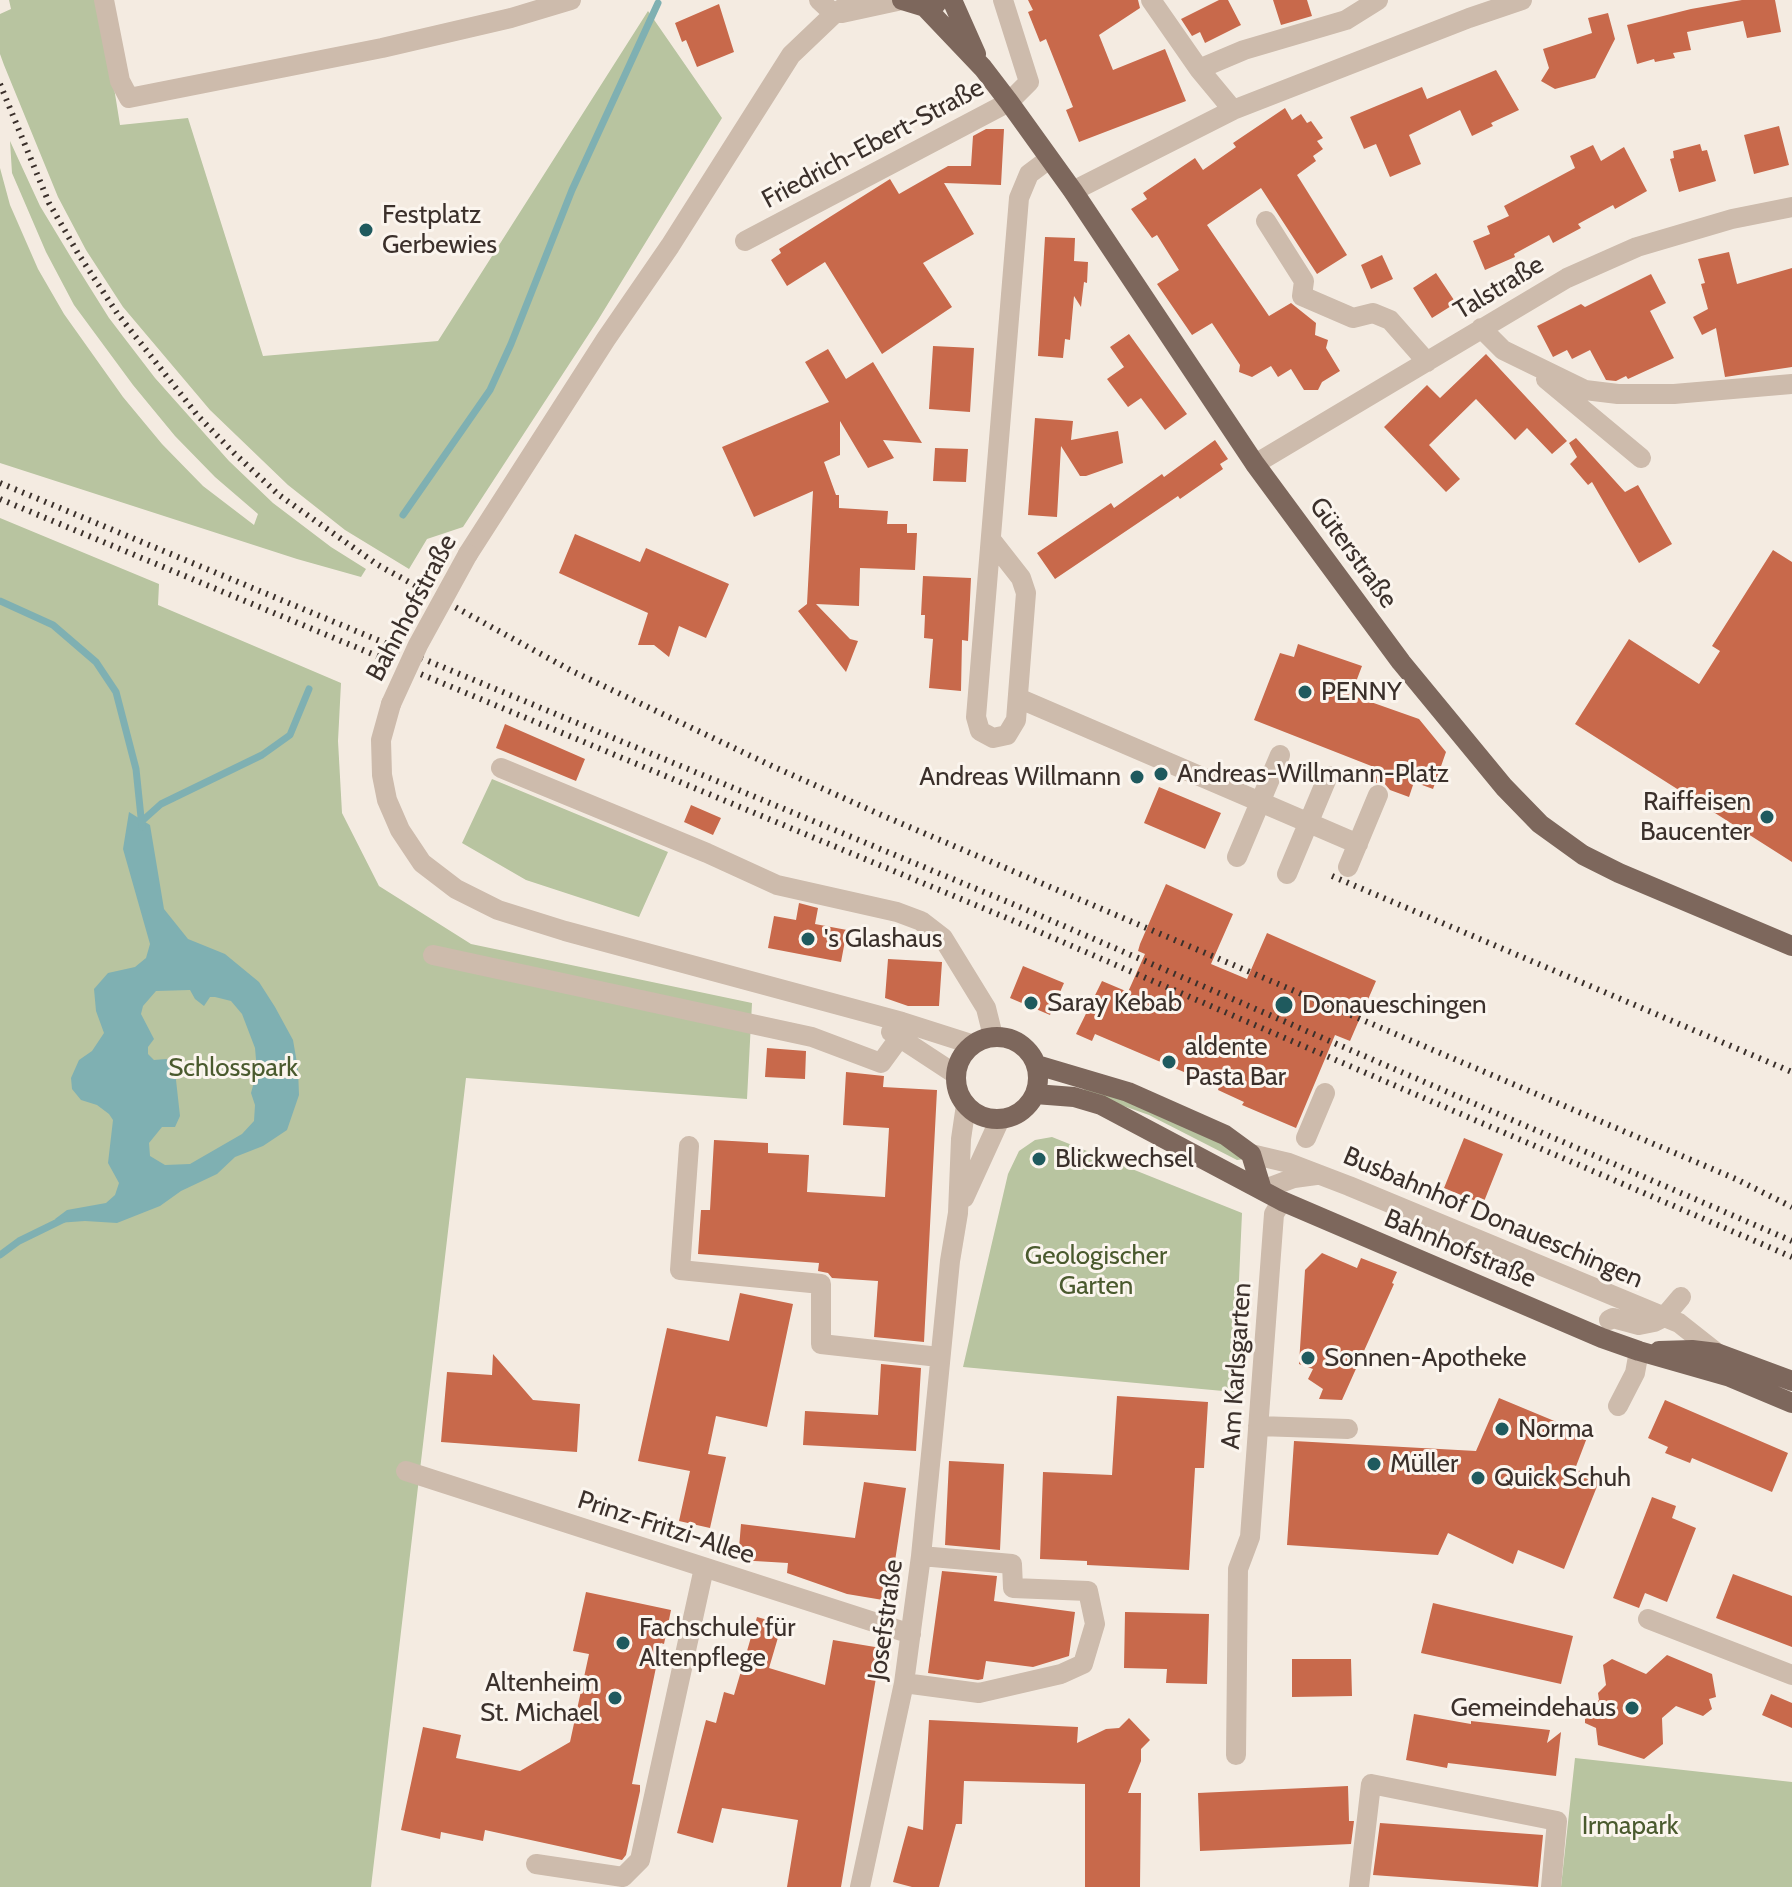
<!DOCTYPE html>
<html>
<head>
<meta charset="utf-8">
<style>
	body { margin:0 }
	canvas { display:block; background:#f4ebe1 }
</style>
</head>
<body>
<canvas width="1792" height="1887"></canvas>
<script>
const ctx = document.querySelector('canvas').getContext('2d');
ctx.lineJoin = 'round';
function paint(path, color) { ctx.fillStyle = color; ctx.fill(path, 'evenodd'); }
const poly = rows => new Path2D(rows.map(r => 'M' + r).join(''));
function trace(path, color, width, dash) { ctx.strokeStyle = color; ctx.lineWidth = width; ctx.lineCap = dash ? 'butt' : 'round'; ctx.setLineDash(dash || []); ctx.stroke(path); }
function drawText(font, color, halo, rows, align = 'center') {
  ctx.font = font + ' Cabin,sans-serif'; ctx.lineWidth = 6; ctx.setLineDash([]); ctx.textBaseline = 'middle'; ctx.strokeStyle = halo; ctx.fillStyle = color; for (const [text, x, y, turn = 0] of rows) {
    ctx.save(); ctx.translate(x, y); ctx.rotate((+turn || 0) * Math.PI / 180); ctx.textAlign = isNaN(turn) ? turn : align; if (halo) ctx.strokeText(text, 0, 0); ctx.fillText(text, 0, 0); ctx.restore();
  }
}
const green = poly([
	[9,0,100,0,120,125,188,118,263,356,438,341,648,11,722,118,598,320,463,527,427,539,409,569,345,530,288,485,210,410,123,307,86,250,58,197,4,65,0,54,0,14,11,9],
	[10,141,40,206,72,259,109,318,155,378,229,461,273,503,331,547,366,569,361,577,297,559,0,463,0,168,10,205,38,269,64,314,123,397,162,444,203,486,254,525,258,514,215,477,175,436,133,385,74,305,46,252,12,173],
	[0,518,159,584,158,605,341,683,338,741,342,813,379,886,471,944,752,1003,747,1099,466,1078,371,1887,0,1887],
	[492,779,668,852,639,917,526,880,462,843],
	[1091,1086,1232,1146,1245,1159,1237,1160,1149,1115,1084,1092,1084,1089],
	[1052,1137,1242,1213,1234,1392,963,1367,1008,1174,1019,1151,1035,1140],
	[1575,1758,1792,1782,1792,1887,1561,1887]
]);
const water = poly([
	[129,812,150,825,164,909,188,939,225,954,259,982,275,1007,293,1040,298,1069,299,1095,287,1130,263,1146,235,1157,217,1174,181,1191,160,1206,117,1223,85,1221,57,1223,55,1219,67,1210,106,1203,115,1195,119,1183,108,1163,113,1120,109,1114,97,1105,81,1100,72,1089,71,1078,79,1060,92,1051,104,1033,96,1011,94,989,108,973,135,967,146,958,150,944,123,849],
	[190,990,195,999,204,1006,210,997,215,997,231,1001,242,1014,255,1048,257,1071,251,1093,255,1105,254,1121,242,1134,190,1164,165,1165,150,1156,149,1143,162,1127,175,1127,180,1116,176,1080,178,1063,166,1059,154,1060,148,1054,148,1047,154,1039,141,1014,143,1006,156,991]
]);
const stream = poly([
	[403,515,490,390,511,344,572,190,658,3],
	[0,601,53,625,96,662,116,692,136,769,142,827],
	[142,821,161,804,262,755,290,735,309,689],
	[0,1255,19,1241,64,1219]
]);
const building = poly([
	[1028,0,1138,0,1140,8,1099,35,1113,70,1165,49,1186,101,1079,142,1066,110,1073,107,1046,39,1040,42,1028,12,1033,10],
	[1219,0,1228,0,1241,25,1205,43,1200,32,1192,36,1181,19],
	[1273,0,1307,0,1312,16,1281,25],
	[1742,0,1775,0,1781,32,1747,38,1743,21,1687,32,1691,50,1673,53,1675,58,1655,62,1654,59,1637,64,1627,25,1691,9],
	[719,4,734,52,697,67,686,40,682,42,675,23],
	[1608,13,1615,39,1595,78,1555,89,1541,81,1549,68,1543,49,1592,33,1588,18],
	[1496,70,1519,110,1491,123,1493,126,1472,136,1460,110,1409,135,1421,164,1390,177,1376,144,1364,149,1350,117,1422,87,1427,99],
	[1285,108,1292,120,1301,114,1307,123,1311,121,1323,138,1317,141,1323,149,1313,156,1316,161,1297,175,1347,255,1317,274,1261,188,1207,225,1269,316,1291,303,1316,323,1315,335,1328,340,1326,348,1340,371,1322,382,1318,390,1304,390,1291,369,1278,377,1271,366,1252,377,1239,372,1240,365,1212,323,1192,335,1157,284,1179,270,1157,235,1152,238,1131,209,1147,199,1143,193,1161,181,1195,158,1203,170,1236,147,1233,143],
	[1779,126,1789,165,1754,174,1744,135],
	[986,129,1004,129,1001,185,944,183,974,234,923,263,952,307,882,354,825,262,787,286,771,260,781,253,779,249,890,179,899,194,948,166,971,166,973,136],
	[1700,144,1702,151,1707,150,1716,181,1679,192,1670,159,1674,158,1673,151],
	[1593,145,1601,161,1624,147,1647,191,1615,209,1613,205,1578,224,1581,228,1553,243,1549,235,1514,254,1515,257,1485,270,1473,241,1490,234,1487,226,1509,216,1504,206,1575,168,1570,156],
	[1045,237,1075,238,1074,261,1088,262,1087,283,1084,282,1081,307,1074,296,1070,340,1065,339,1063,358,1038,356],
	[1729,252,1737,284,1792,268,1792,367,1725,377,1716,328,1702,335,1693,317,1708,309,1701,284,1705,283,1698,259],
	[1382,255,1393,279,1371,289,1361,265],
	[1436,273,1456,303,1432,318,1413,288],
	[1651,274,1666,303,1650,311,1674,358,1628,379,1626,376,1616,381,1606,380,1590,350,1572,359,1567,350,1553,357,1537,326,1581,304,1585,307],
	[1129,334,1187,414,1165,430,1141,398,1128,407,1107,379,1124,367,1110,347],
	[933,346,974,348,970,412,929,409],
	[828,349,846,379,873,362,922,443,883,440,894,458,868,468,840,421,840,455,824,462,836,495,839,495,839,508,888,511,887,524,907,524,907,533,917,533,915,570,860,568,859,606,816,604,850,639,858,641,846,672,798,611,807,604,813,491,754,517,722,447,829,402,805,362],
	[1486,354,1567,441,1552,454,1527,428,1515,440,1476,399,1429,445,1460,479,1446,492,1384,427,1427,385,1440,398],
	[1035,418,1073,421,1071,440,1118,431,1123,463,1086,476,1080,476,1061,446,1057,517,1028,515],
	[1576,438,1625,492,1638,485,1672,544,1639,563,1592,482,1588,485,1570,464,1577,457,1569,443],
	[1215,440,1228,459,1220,464,1223,469,1180,499,1178,496,1055,579,1037,553,1111,503,1114,508,1162,474,1164,477],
	[935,448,968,449,966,482,933,481],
	[575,534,640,562,646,548,729,584,706,638,679,626,669,657,654,645,638,645,648,613,559,573],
	[1773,550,1792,562,1792,862,1575,724,1629,639,1699,684,1720,651,1712,646],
	[923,576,971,578,968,641,962,640,961,691,929,688,933,639,924,638,925,615,921,615],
	[1298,644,1362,666,1351,695,1419,719,1446,752,1433,789,1414,782,1409,797,1390,790,1384,783,1374,783,1379,769,1254,720,1280,653,1294,657],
	[505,724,585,759,576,781,496,748],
	[1159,787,1221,813,1205,849,1144,823],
	[691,805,721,818,713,835,684,822],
	[1166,884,1233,914,1211,964,1247,979,1267,933,1376,981,1350,1041,1335,1035,1296,1128,1242,1105,1244,1102,1218,1090,1219,1087,1095,1034,1092,1041,1076,1034,1102,981,1128,992,1145,954,1138,951,1140,944],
	[799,903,818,908,815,924,847,930,841,962,768,948,774,916,796,920],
	[888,959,942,962,939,1006,908,1006,885,998],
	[1023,966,1064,983,1050,1015,1010,998],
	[767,1048,806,1051,805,1079,765,1077],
	[846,1072,884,1076,883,1087,937,1090,924,1342,874,1337,878,1281,832,1278,828,1273,818,1271,819,1263,698,1254,701,1210,710,1210,714,1140,768,1143,768,1153,809,1155,807,1192,885,1197,889,1128,843,1125],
	[1464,1138,1503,1154,1483,1204,1444,1188],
	[1322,1253,1357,1268,1361,1258,1397,1272,1392,1283,1394,1284,1342,1400,1319,1399,1323,1389,1308,1379,1313,1369,1299,1364,1305,1270],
	[740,1293,793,1304,767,1427,716,1416,708,1454,726,1457,710,1528,679,1521,690,1471,638,1461,667,1328,729,1341],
	[493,1354,533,1400,580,1404,577,1452,441,1442,447,1372,492,1375],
	[881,1364,921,1368,916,1451,803,1445,805,1411,878,1415],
	[1117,1396,1208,1402,1204,1468,1195,1468,1189,1570,1087,1565,1087,1561,1040,1559,1043,1472,1112,1475],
	[1499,1398,1588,1435,1575,1469,1600,1479,1564,1569,1518,1550,1513,1564,1448,1533,1438,1555,1287,1545,1294,1441,1476,1451],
	[1665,1400,1788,1453,1772,1492,1692,1458,1690,1463,1665,1453,1668,1447,1648,1438],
	[949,1461,1004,1464,1000,1550,945,1545],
	[864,1482,906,1488,889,1601,847,1594,787,1573,788,1563,738,1560,741,1524,855,1538],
	[1652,1497,1676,1506,1672,1518,1696,1528,1667,1602,1645,1593,1639,1608,1613,1598],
	[942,1571,997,1576,994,1601,1075,1612,1069,1656,1033,1667,986,1661,983,1679,978,1680,928,1673],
	[1733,1574,1792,1596,1792,1647,1716,1618],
	[586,1592,671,1610,664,1644,661,1643,632,1784,640,1785,640,1791,626,1855,622,1860,485,1830,483,1841,441,1832,440,1839,401,1830,423,1727,461,1735,456,1758,520,1771,570,1742,589,1654,573,1651],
	[1433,1603,1573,1636,1561,1684,1421,1653],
	[1125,1612,1209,1614,1207,1684,1166,1683,1167,1669,1124,1668],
	[757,1617,782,1624,769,1668,825,1685,833,1640,881,1648,841,1887,787,1887,798,1820,722,1808,713,1843,677,1833,706,1720,716,1723,724,1692,734,1695],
	[1667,1655,1712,1674,1716,1697,1709,1699,1712,1709,1703,1716,1676,1706,1662,1718,1663,1744,1644,1759,1598,1745,1596,1728,1585,1723,1585,1711,1599,1700,1598,1693,1606,1685,1603,1665,1612,1659,1646,1674],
	[1292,1659,1351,1659,1352,1696,1292,1697],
	[1771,1694,1792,1703,1792,1728,1762,1715],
	[1414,1714,1471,1724,1471,1721,1550,1730,1547,1743,1561,1732,1556,1776,1448,1763,1447,1768,1406,1760],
	[1129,1718,1150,1740,1141,1749,1141,1761,1128,1793,1141,1793,1140,1887,1085,1887,1085,1784,964,1781,962,1824,956,1824,939,1887,912,1887,893,1882,908,1826,923,1830,929,1720,1078,1727,1077,1743,1106,1729,1119,1728],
	[1348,1786,1349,1821,1354,1821,1351,1844,1200,1851,1198,1793],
	[1380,1823,1543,1835,1538,1887,1373,1875]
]);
const minor = poly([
	[104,0,120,81,129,98,382,48,511,18,571,0],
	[819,0,834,14],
	[1151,0,1199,69,1233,110],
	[842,13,902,0],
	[1199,69,1244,50,1346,20,1378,0],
	[1073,191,1233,110,1469,18,1522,0],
	[1266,221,1304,281,1302,296,1353,318,1373,313,1390,320,1427,362],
	[745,241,1009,102,1029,82,1003,0],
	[1481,328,1503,350,1585,390,1618,394,1674,394,1792,384],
	[1546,379,1641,458],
	[1255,464,1567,278,1637,247,1732,219,1792,207],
	[992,541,1021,578,1026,593,1016,720,1007,735,993,738,980,731,976,717,1019,198,1029,174,1049,159],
	[468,554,606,339,670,246,791,55,834,14,855,0],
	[1018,698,1358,844],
	[391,704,381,740,382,775,387,800,400,830,422,863,456,889,498,910,565,931,902,1022,971,1044],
	[501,768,707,853,777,885,897,912,921,921,943,938,986,1008,993,1036],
	[1237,857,1280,755],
	[1348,867,1378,795],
	[1287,874,1328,776],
	[433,955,812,1037,881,1063,900,1037],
	[891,1032,955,1074],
	[1306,1138,1325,1093],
	[689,1146,680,1270,821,1284,821,1344,939,1357],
	[1251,1154,1289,1163,1349,1186,1679,1323,1717,1353],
	[1262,1190,1294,1178,1316,1175],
	[964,1198,1000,1119],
	[1609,1320,1613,1318,1639,1325,1654,1322,1664,1317,1681,1297],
	[1618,1406,1635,1373,1639,1351],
	[1258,1426,1348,1429],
	[406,1471,911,1634],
	[1648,1619,1792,1675],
	[904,1683,979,1693,1061,1674,1083,1664,1095,1624,1088,1591,1013,1588,1012,1564,921,1556],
	[1236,1755,1238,1569,1250,1537,1274,1214,1282,1201],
	[536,1864,623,1877,640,1860,704,1568],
	[860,1887,904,1683,921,1556,950,1261,958,1213,961,1139,966,1105],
	[1359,1887,1371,1784,1557,1821,1551,1887]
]);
const major = poly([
	[902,0,925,7,936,4],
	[952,0,976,54],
	[925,7,983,68,1009,102,1073,191,1255,464,1401,662,1504,787,1540,824,1583,855,1619,873,1792,946],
	'956 1078a41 41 0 1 1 82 0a41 41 0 1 1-82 0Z',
	[1037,1065,1128,1092,1225,1135,1251,1154,1262,1190],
	[1035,1094,1074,1097,1101,1105,1282,1201,1602,1338,1639,1351,1730,1377,1792,1403],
	[1659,1351,1692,1350,1717,1353,1792,1381]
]);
const rail = poly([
	[0,84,49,203,79,255,117,313,198,416,234,453,279,495,378,565,572,671,772,766,886,817,1736,1179,1792,1207],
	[0,483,1020,907,1792,1241],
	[0,499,1014,921,1792,1257],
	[1332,876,1792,1072]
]);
const minorBridge = poly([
	[391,704,418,645,468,554]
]);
const markers = [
	[366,230,8,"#1f5a5e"],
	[1305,692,8,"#1f5a5e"],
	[1161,774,8,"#1f5a5e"],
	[1137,777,8,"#1f5a5e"],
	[1767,817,8,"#1f5a5e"],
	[808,939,8,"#1f5a5e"],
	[1031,1003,8,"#1f5a5e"],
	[1284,1005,10,"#1f5a5e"],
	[1169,1062,8,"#1f5a5e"],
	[1039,1159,8,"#1f5a5e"],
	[1308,1358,8,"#1f5a5e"],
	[1502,1429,8,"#1f5a5e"],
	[1374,1464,8,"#1f5a5e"],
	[1478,1478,8,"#1f5a5e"],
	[623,1643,8,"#1f5a5e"],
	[615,1698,8,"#1f5a5e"],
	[1632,1708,8,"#1f5a5e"]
];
const streetNames = [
	["Friedrich-Ebert-Straße",873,144,-28],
	["Talstraße",1499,288,-31],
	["Güterstraße",1353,553,54],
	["Bahnhofstraße",412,608,-62],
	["Busbahnhof Donaueschingen",1493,1218,23],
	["Bahnhofstraße",1460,1249,23],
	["Am Karlsgarten",1237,1366,-86],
	["Prinz-Fritzi-Allee",666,1528,18],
	["Josefstraße",886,1620,-82]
];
const poiNames = [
	["Festplatz",382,215],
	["Gerbewies",382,245],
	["PENNY",1321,692],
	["Andreas-Willmann-Platz",1177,774],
	["Andreas Willmann",1121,777,"right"],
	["Raiffeisen",1751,802,"right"],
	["Baucenter",1751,832,"right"],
	["'s Glashaus",824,939],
	["Saray Kebab",1047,1003],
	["Donaueschingen",1302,1005],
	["aldente",1185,1047],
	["Pasta Bar",1185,1077],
	["Blickwechsel",1055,1159],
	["Sonnen-Apotheke",1324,1358],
	["Norma",1518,1429],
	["Müller",1390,1464],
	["Quick Schuh",1494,1478],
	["Fachschule für",639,1628],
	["Altenpflege",639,1658],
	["Altenheim",599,1683,"right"],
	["St. Michael",599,1713,"right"],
	["Gemeindehaus",1616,1708,"right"]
];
const parkNames = [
	["Schlosspark",233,1068],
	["Geologischer",1096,1256],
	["Garten",1096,1286],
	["Irmapark",1630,1826]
];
paint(green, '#b8c4a0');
paint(water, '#7fb0b2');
trace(stream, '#7fb0b2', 7);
paint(building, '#c8694b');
trace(minor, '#cdbbac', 20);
trace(major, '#7d675c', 20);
trace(rail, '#3b302b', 6, [2, 6]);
trace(minorBridge, '#cdbbac', 20);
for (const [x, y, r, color] of markers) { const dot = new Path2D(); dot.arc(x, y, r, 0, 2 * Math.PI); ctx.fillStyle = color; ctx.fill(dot); trace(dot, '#fbf5ee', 3); }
drawText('26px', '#3b302b', '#fbf5ee', streetNames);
drawText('26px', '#3b302b', '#fbf5ee', poiNames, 'left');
drawText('26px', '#4a5a2e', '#fbf5ee', parkNames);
</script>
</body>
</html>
